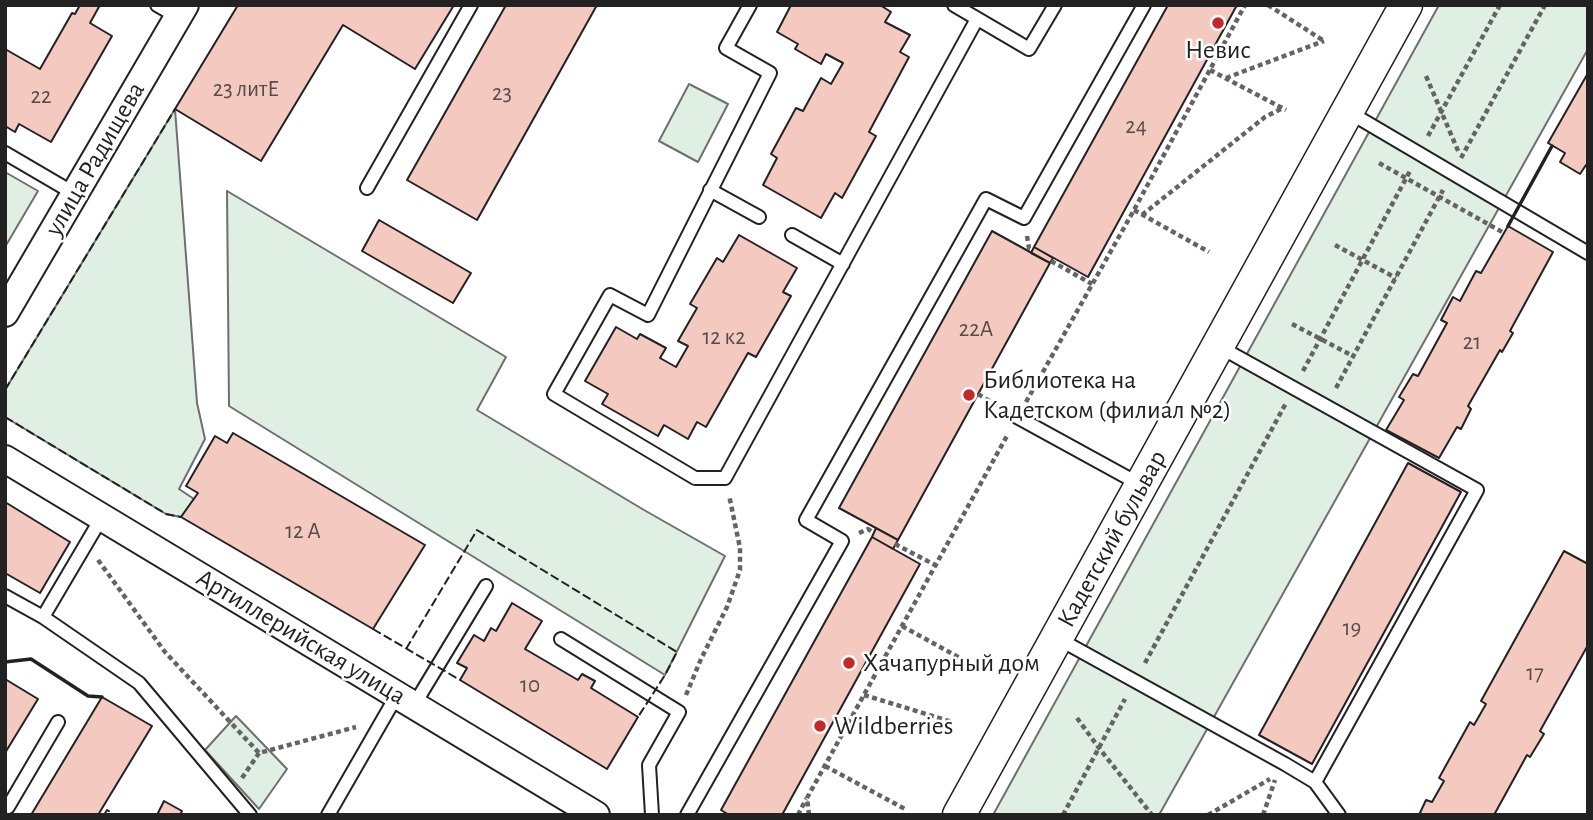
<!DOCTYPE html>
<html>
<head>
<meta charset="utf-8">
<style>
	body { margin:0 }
	#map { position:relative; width:1593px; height:820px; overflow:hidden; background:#fff; font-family:"Alegreya Sans",sans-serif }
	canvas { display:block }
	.frame { position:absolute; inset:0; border:7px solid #222; pointer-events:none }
</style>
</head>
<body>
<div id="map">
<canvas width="1593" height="820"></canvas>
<div class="frame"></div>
</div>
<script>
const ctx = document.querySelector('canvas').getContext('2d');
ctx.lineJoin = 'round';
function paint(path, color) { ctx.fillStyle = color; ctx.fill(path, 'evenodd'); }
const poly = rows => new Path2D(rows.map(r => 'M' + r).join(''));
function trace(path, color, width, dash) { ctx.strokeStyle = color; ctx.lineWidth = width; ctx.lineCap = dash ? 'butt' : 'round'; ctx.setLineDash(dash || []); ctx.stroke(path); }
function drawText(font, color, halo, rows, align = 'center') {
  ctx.font = font + ' "Alegreya Sans",sans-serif'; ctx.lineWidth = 5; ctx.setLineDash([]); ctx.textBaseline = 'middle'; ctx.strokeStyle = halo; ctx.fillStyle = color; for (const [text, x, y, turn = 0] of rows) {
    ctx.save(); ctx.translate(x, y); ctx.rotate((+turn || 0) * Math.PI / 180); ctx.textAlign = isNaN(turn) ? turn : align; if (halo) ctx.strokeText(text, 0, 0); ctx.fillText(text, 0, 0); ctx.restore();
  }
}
const green = poly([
	[1439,5,1588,5,1588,49,1159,815,993,815,1439,5],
	[689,84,728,104,698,162,659,141,689,84],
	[175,109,197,403,205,439,179,489,194,499,181,517,166,514,5,417,5,390,175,109],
	[5,172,38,191,5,247,5,172],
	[227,191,506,357,477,410,644,510,725,556,665,675,229,406,227,191],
	[236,716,287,769,259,809,205,750,236,716]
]);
const building = poly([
	[80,5,100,5,90,23,112,36,51,142,19,124,15,132,5,126,5,49,40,69,72,13,75,14,80,5],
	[238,5,454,5,415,69,343,25,261,161,175,109,238,5],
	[506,5,597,5,477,220,407,180,506,5],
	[791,5,880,5,891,12,885,22,910,35,900,52,909,57,869,132,876,136,842,198,835,193,821,218,763,185,777,158,771,154,796,108,803,111,821,78,831,84,843,63,826,54,821,64,795,49,798,44,777,32,791,5],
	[1168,5,1237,5,1088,277,1034,247,1168,5],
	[1588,73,1588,166,1586,165,1580,174,1560,162,1565,153,1548,143,1588,73],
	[379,220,471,273,453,303,362,251,379,220],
	[1508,226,1553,252,1510,331,1513,333,1502,352,1500,350,1468,406,1471,409,1461,429,1457,427,1439,458,1386,430,1404,400,1399,397,1413,374,1418,376,1447,323,1441,320,1453,297,1460,301,1476,271,1481,273,1508,226],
	[992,231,1050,263,898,540,839,508,992,231],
	[739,235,797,268,783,292,791,296,756,357,748,353,706,427,697,422,688,439,664,425,658,436,602,404,608,394,585,381,616,327,637,339,640,334,666,348,660,358,676,367,688,346,678,341,697,308,690,304,717,258,723,262,739,235],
	[1034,247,1053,258,1050,263,1031,253,1034,247],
	[233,433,425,545,373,629,181,517,198,493,186,486,215,436,227,443,233,433],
	[1408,463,1461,492,1312,764,1259,735,1408,463],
	[5,502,70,542,40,593,5,573,5,502],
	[876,528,898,540,893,549,872,537,876,528],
	[872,537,920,564,782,815,729,815,721,810,872,537],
	[1564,551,1588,564,1588,645,1540,731,1544,734,1530,757,1527,755,1494,815,1419,815,1426,800,1432,802,1444,781,1439,778,1470,722,1474,725,1486,704,1481,701,1564,551],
	[512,603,542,621,525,649,578,680,582,674,595,681,591,688,638,717,607,769,460,680,467,668,457,663,474,635,484,641,491,628,496,631,512,603],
	[5,679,38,699,5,753,5,679],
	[102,697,152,726,98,815,31,815,102,697],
	[164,801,182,811,180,815,157,815,164,801]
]);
const path = poly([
	[1268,5,1324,41],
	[1210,70,1286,110],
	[1426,76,1459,153],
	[1226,78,1324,41],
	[1428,136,1500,5],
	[1461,158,1545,5],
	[1379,163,1504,233],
	[1134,210,1209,252],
	[1142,215,1265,117,1283,108],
	[1027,236,1029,248,1033,250],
	[1335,245,1396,278],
	[1051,261,1092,284],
	[1292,324,1353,356],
	[1303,371,1411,169],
	[1336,388,1443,190],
	[978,394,1001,408],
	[1026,402,1134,210,1245,5],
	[859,533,868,529,874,533],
	[895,544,935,565],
	[98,560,165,652,259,753,356,727],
	[902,626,980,669],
	[1145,663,1286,403],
	[686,695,701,659,727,607,740,570,740,548,729,495],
	[864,695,952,722],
	[1077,718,1099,748,1152,815],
	[825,766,905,809],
	[242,778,259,753],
	[798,815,806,799],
	[809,815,807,798,1008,434],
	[1063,815,1125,699],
	[1208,815,1270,779],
	[1263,815,1275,780]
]);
const service = poly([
	[157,5,178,17],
	[750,5,726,48,770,73,648,315,610,295,554,394,695,478,725,478,977,19],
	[954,5,1029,49,1055,5],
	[1347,111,1588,253],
	[5,153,75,194],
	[367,188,471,5],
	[710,190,759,217],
	[792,235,843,264],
	[1218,346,1477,490,1315,782],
	[1017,417,1141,485],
	[5,596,43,617,139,683,250,815],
	[43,617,102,517],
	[1057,638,1285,764,1315,782,1339,815],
	[561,639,679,712,649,765,652,815],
	[414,705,486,586],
	[5,805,8,807,58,722],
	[328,815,397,695],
	[687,815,842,541,806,520,986,199,1024,218,1144,5]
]);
const minor = poly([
	[5,313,185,5],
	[5,459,596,815]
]);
const tertiary = poly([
	[959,815,1406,5]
]);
const fence = poly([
	[5,390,175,109],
	[5,417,166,514,181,517],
	[373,629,460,680],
	[406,649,477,530,677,652,665,675,638,717],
	[104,815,107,810,115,815]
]);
const wall = poly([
	[1508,226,1552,146],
	[5,662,31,659,88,696,102,697]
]);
const markers = [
	[1218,23,7,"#c62828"],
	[969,395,7,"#c62828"],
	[849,663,7,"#c62828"],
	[820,726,7,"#c62828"]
];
const numberNames = [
	["23 литЕ",246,89],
	["23",502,93],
	["22",41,96],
	["24",1136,126],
	["22А",976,329],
	["12 к2",724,337],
	["21",1472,342],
	["12 А",303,531],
	["19",1352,628],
	["17",1535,673],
	["10",530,685]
];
const poiNames = [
	["Невис",1218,50,"center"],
	["Библиотека на",983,380],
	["Кадетском (филиал №2)",983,410],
	["Хачапурный дом",863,663],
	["Wildberries",834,726]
];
const streetNames = [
	["улица Радищева",95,159,-60],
	["Кадетский бульвар",1112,539,-61],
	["Артиллерийская улица",301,637,31]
];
paint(green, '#e0efe3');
trace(green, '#6f6f6f', 2);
paint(building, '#f3c9c0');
trace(building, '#222', 2);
trace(service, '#222', 16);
trace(minor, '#222', 30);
trace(tertiary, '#222', 35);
trace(path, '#646464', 4.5, [5, 3.5]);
trace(service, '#fff', 12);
trace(minor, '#fff', 26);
trace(tertiary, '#fff', 32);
trace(fence, '#222', 2, [9, 3.5]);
trace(wall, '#222', 3.5);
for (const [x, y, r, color] of markers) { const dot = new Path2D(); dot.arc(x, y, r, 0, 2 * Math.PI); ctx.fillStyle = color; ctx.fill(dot); trace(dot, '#fff', 2.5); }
drawText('23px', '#564c4a', null, numberNames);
drawText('26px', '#222', '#fff', poiNames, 'left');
drawText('26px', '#222', '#fff', streetNames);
</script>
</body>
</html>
